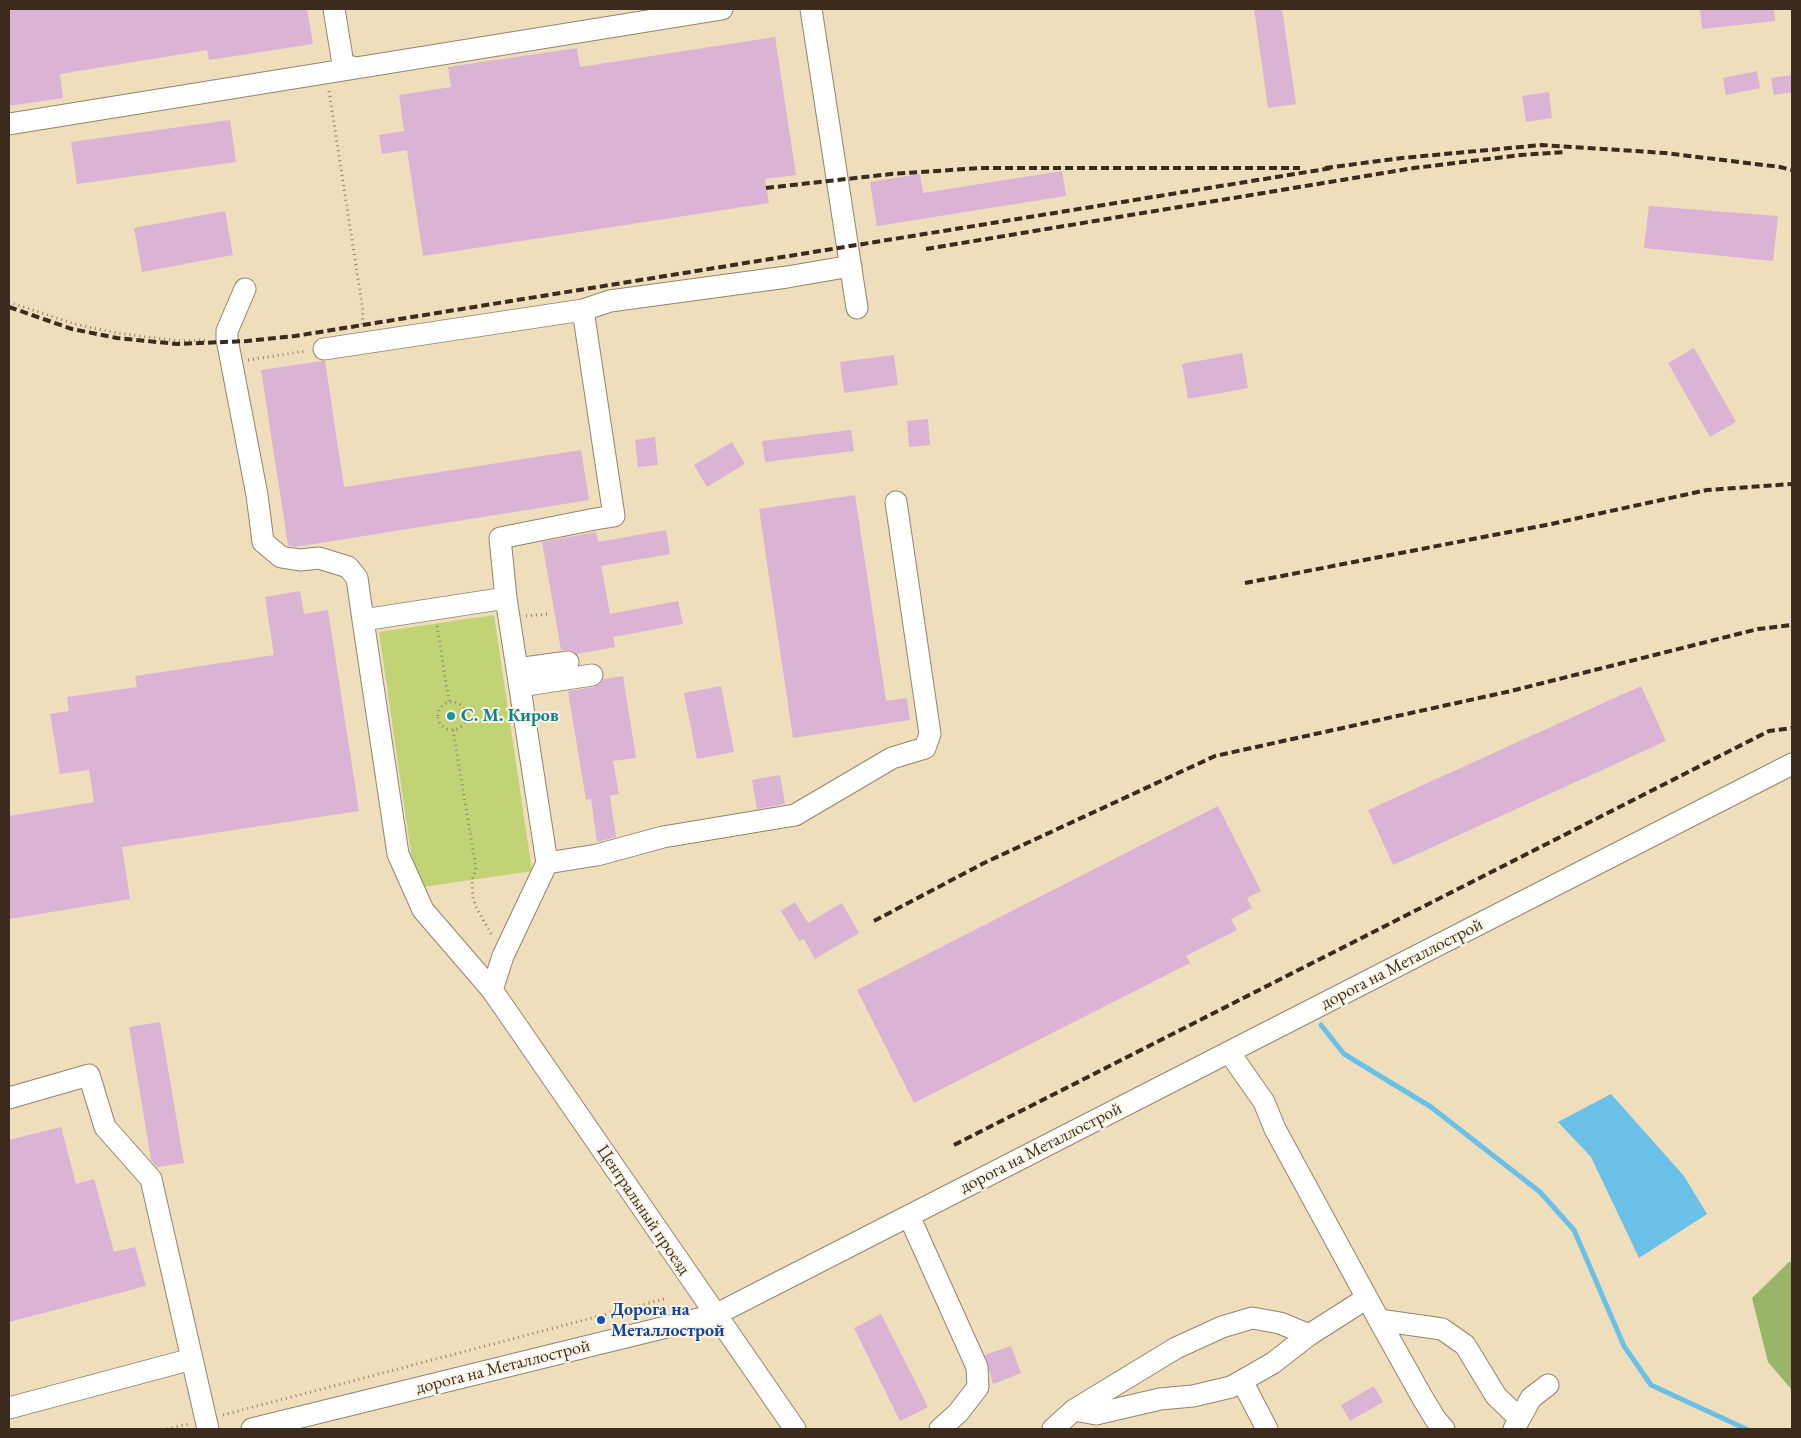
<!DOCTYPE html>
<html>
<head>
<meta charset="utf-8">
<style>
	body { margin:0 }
	#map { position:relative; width:1801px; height:1438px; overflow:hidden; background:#eedebc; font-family:"EB Garamond",serif }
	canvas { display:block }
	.frame { position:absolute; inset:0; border:10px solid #3b2a1e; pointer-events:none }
</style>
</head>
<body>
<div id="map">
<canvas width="1801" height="1438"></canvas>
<div class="frame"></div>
</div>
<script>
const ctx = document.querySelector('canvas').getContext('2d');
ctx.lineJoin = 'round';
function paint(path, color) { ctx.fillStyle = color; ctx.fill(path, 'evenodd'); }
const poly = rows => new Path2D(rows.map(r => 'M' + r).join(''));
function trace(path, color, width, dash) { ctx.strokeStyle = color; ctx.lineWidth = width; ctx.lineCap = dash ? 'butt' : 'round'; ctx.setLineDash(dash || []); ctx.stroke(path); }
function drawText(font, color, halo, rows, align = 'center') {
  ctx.font = font + ' "EB Garamond",serif'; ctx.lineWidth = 4; ctx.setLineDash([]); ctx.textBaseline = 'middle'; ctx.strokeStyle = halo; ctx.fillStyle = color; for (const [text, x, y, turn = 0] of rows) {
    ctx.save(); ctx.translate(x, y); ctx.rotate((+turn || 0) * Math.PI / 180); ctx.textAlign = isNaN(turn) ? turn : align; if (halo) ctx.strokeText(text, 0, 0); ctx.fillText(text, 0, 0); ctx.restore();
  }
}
const green = poly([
	[494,615,532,871,416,888,379,632]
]);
const forest = poly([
	[1789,1262,1792,1262,1792,1390,1768,1362,1752,1298]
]);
const water = poly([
	[1611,1094,1684,1176,1707,1214,1639,1258,1591,1157,1558,1122]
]);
const stream = poly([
	[1321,1025,1344,1054,1431,1107,1540,1192,1574,1230,1624,1346,1651,1385,1746,1429]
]);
const building = poly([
	[9,9,307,9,313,44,209,60,207,50,60,74,63,98,9,106],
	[1254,9,1282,9,1296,104,1268,108],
	[1700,9,1774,9,1775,21,1702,29],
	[775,37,796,175,765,179,769,203,423,256,407,150,382,154,379,135,404,131,399,95,451,87,448,67,577,48,580,67],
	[1757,71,1760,88,1726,95,1723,78],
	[1792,75,1792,92,1774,95,1771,78],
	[1549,92,1552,118,1526,122,1522,96],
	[230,120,236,162,77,184,71,142],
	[1062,171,1066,196,877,226,870,182,920,174,923,193],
	[1649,206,1778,216,1773,261,1644,248],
	[225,211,233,255,142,272,134,228],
	[1694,348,1736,422,1710,437,1668,363],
	[1242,353,1248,388,1188,399,1182,364],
	[894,355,898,385,844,393,840,362],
	[322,361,325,361,344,487,581,450,589,500,295,547,288,545,261,370],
	[928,419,930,445,909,447,907,421],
	[851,430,854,451,765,462,762,441],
	[655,437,658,465,638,467,635,440],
	[732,442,745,464,707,487,694,465],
	[855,495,886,701,907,698,910,720,793,738,759,509],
	[666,530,670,554,601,566,610,614,678,601,683,624,613,637,615,647,577,654,572,650,561,650,542,542,596,532,598,542],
	[300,591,304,614,328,610,359,811,122,847,130,899,9,919,9,816,94,802,89,770,60,774,50,714,69,711,67,697,137,687,135,676,274,655,265,597],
	[623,676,636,758,613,761,619,794,610,796,616,837,597,842,591,799,586,800,568,691,594,687,600,684,604,679],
	[721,686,734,752,697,759,684,693],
	[1641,686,1666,741,1393,865,1368,810],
	[780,775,785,804,757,809,752,780],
	[1218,806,1261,891,1247,898,1252,908,1231,919,1237,930,1186,956,1190,963,914,1103,857,990],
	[795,902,808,923,842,903,859,933,815,959,804,939,799,941,781,911],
	[160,1022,184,1163,157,1167,151,1160,129,1027],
	[61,1127,76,1184,94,1179,114,1252,135,1247,146,1286,9,1322,9,1140],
	[881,1314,928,1407,900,1421,854,1328],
	[1011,1346,1021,1373,993,1384,985,1355],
	[1374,1386,1383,1402,1350,1421,1341,1405]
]);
const path = poly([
	[329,91,363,311,362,327],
	[9,302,75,324,117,333,179,341,209,340],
	[248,360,306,351],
	[526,616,548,614],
	[437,626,449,702],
	'438 716a14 14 0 1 1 28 0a14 14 0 1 1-28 0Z',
	[453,730,476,868,472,880,473,899,478,911,493,937],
	[223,1415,664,1299],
	[167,1429,188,1424]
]);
const minor = poly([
	[334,9,343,64,355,68],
	[811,9,857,308],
	[9,124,722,9],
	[245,289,227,331,227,339,257,495,263,542,281,557,300,560,319,558,348,567,357,578,363,620],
	[324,349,583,310],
	[506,598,547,863,503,956,492,990,423,910,398,854,363,620,506,598],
	[506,598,500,538,595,519,614,516,583,310,610,301,787,277,851,266],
	[517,669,568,662],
	[520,686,592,675],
	[547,863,597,855,663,837,795,815,892,758,925,748,930,734,896,502],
	[492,990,795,1429],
	[1229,1052,1264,1102,1275,1129,1379,1320,1422,1397,1436,1420,1444,1429],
	[9,1098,89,1075,105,1127,151,1179,208,1429],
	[909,1216,977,1367,978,1387,958,1413,940,1429],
	[1379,1320,1442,1329,1465,1345,1496,1396,1519,1418],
	[1242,1381,1267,1429],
	[9,1408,192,1359],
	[1074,1410,1096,1414,1160,1399,1193,1396,1231,1387,1273,1363,1309,1335,1367,1298],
	[252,1429,715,1315,1792,764],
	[1053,1429,1074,1410,1176,1348,1222,1327,1252,1318,1280,1323,1309,1335],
	[1514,1429,1531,1398,1548,1385]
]);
const rail = poly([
	[1325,168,1402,158,1542,145,1665,153,1780,167,1792,170],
	[766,188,891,174,981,168,1300,168],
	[926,249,1414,168,1521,155,1565,152],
	[9,307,72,329,117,338,177,344,247,341,295,336,1332,168],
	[1245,583,1551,524,1707,490,1792,484],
	[874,921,984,863,1215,756,1511,691,1758,629,1792,625],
	[954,1145,1769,731,1792,728]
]);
const markers = [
	[451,716,5,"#0f9aa8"],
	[601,1320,5,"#1a4fb4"]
];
const cultureNames = [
	["С. М. Киров",461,716]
];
const streetNames = [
	["дорога на Металлострой",1402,964,-27],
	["дорога на Металлострой",1041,1148,-27],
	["Центральный проезд",643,1210,56],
	["дорога на Металлострой",503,1367,-14]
];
const transitNames = [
	["Дорога на",611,1310],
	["Металлострой",611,1331]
];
paint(green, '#c2d376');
paint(forest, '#99b567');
paint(water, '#6bc0e8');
trace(stream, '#6bc0e8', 5);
paint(building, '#dbb4d5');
trace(minor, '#94846d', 23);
trace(path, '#94846d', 3, [1, 4]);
trace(minor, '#fff', 21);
trace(rail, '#3b2a1e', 4, [8, 4]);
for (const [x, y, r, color] of markers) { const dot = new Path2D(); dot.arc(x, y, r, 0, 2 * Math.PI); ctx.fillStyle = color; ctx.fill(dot); trace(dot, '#fcf5e5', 2); }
drawText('bold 18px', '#0d838f', '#fcf5e5', cultureNames, 'left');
drawText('18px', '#3b2a1e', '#fcf5e5', streetNames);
drawText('bold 18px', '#164399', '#fcf5e5', transitNames, 'left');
</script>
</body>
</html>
